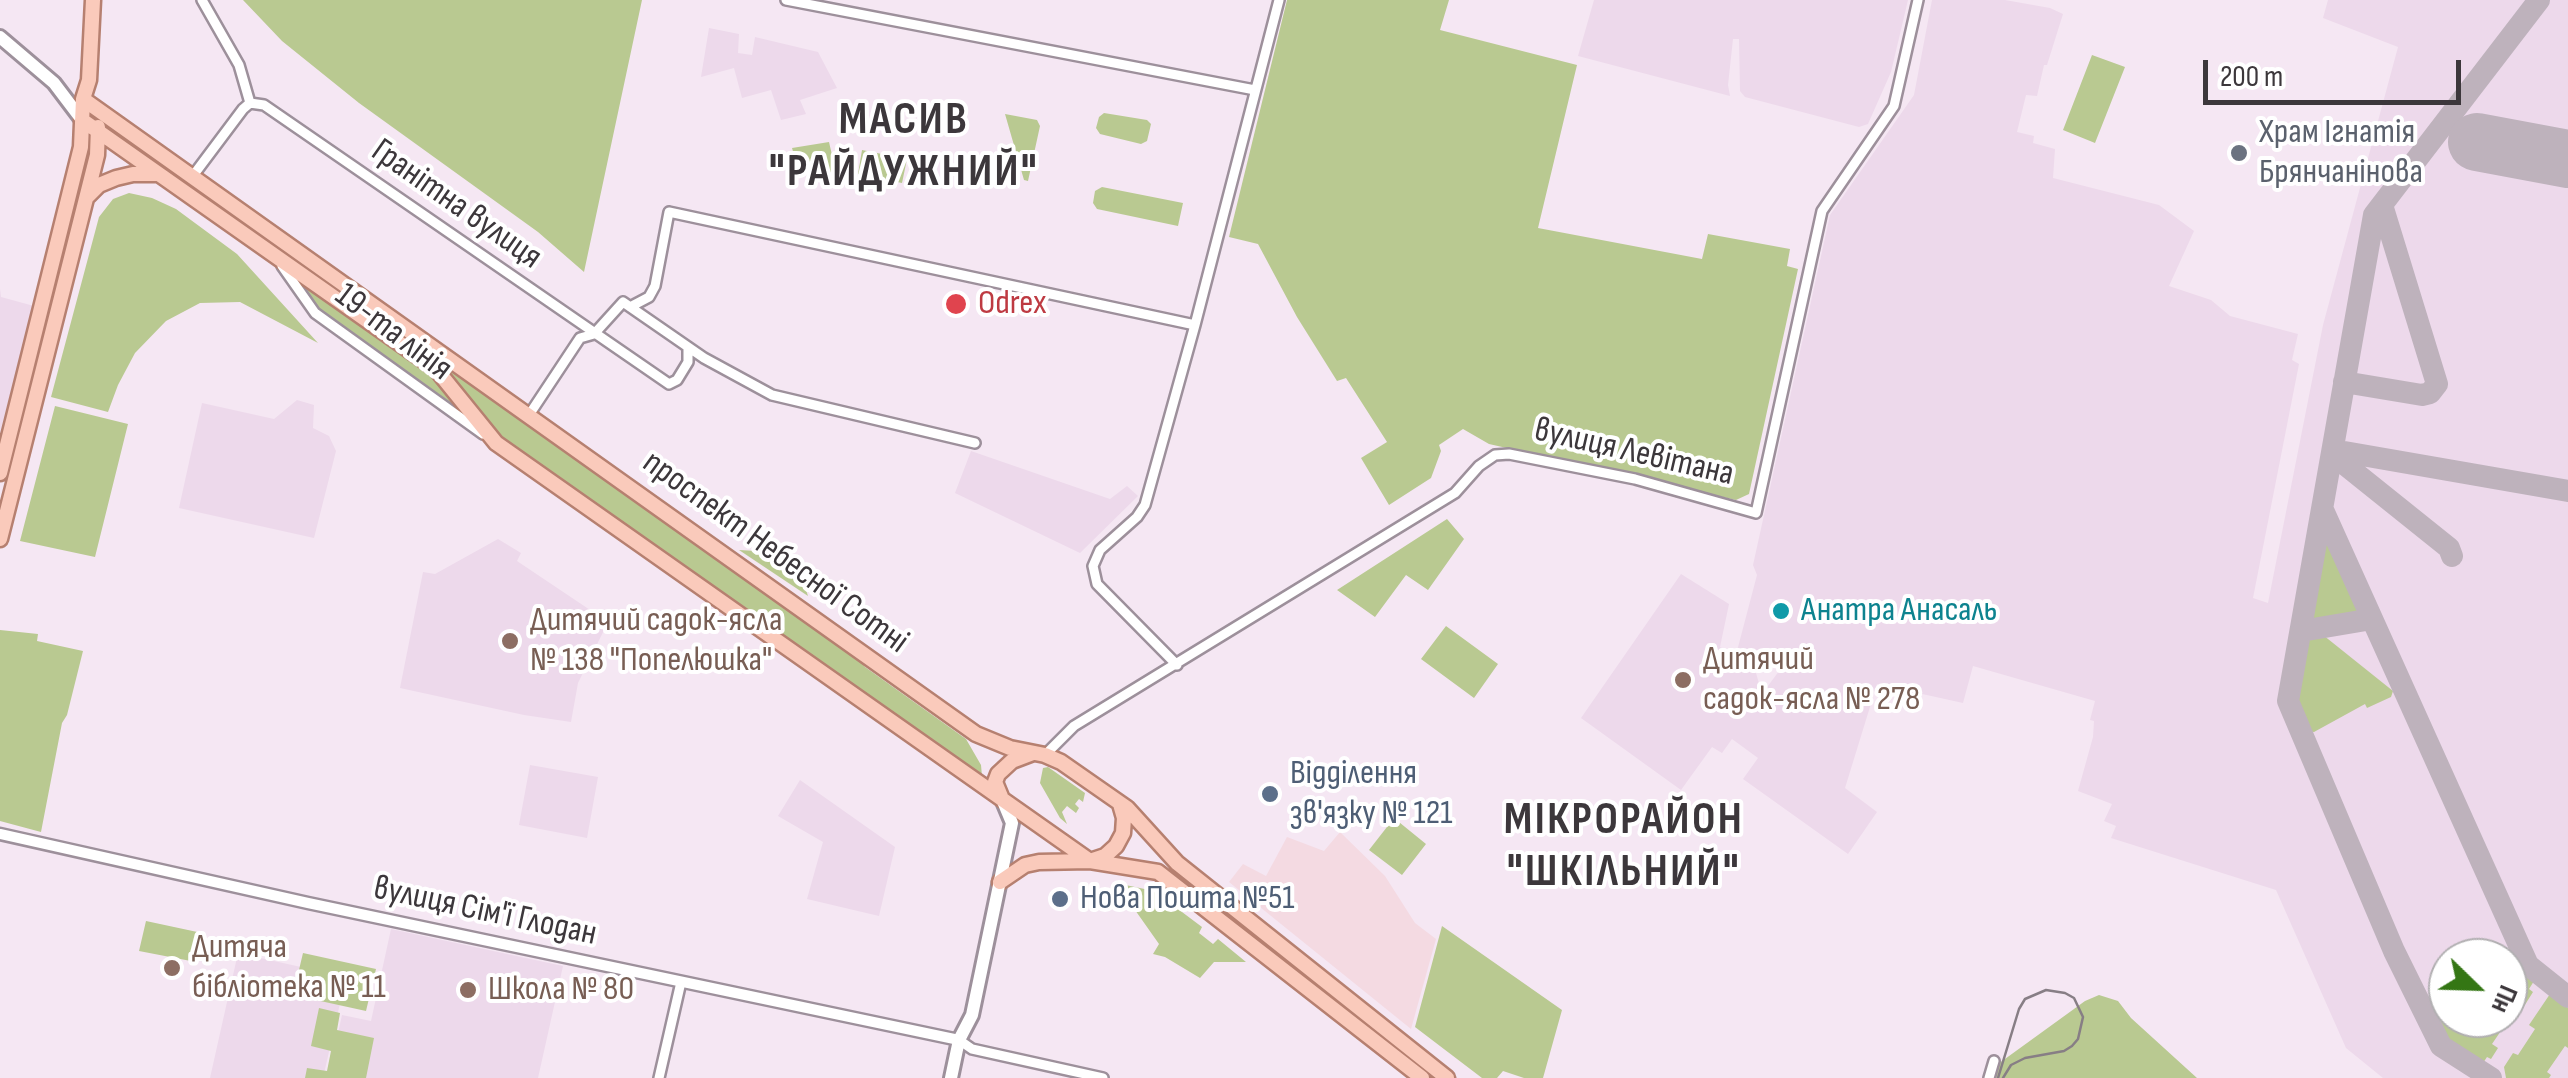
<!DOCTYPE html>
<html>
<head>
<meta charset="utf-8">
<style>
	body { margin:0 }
	#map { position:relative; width:2568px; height:1078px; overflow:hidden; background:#f5e7f3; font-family:"Sofia Sans Condensed",sans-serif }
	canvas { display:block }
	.north { position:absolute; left:2428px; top:938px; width:100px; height:100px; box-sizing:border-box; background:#fff; border:2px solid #b1afb1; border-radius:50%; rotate:113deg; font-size:28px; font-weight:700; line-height:40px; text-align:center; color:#3c373b }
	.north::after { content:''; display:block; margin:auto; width:35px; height:45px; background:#347614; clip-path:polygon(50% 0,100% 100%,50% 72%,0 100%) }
	.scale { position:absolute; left:2203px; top:60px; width:258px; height:45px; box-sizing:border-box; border:5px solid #3c373b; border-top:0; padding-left:12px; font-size:30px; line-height:35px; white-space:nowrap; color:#3c373b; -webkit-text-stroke:8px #fff; paint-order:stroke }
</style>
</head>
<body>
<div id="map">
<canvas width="2568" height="1078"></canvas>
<div class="north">Пн</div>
<div class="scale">200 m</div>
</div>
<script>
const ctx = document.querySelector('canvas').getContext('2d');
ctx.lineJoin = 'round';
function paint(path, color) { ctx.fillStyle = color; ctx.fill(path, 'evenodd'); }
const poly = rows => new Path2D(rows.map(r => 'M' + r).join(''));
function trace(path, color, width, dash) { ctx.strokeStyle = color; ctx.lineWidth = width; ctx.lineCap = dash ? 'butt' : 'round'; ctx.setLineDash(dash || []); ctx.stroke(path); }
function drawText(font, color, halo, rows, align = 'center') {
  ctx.font = font + ' "Sofia Sans Condensed",sans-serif'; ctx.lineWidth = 8; ctx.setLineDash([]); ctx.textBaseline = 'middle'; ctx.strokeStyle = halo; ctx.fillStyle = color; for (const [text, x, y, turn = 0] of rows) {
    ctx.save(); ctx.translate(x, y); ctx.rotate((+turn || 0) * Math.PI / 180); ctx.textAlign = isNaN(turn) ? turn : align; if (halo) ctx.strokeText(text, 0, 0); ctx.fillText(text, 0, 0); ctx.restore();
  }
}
const commercial = poly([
	[1340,832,1385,876,1415,923,1436,939,1411,1029,1229,882,1243,864,1266,876,1287,837,1324,851]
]);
const built = poly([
	[1594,0,1908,0,1891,72,1868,124,1859,127,1745,97,1740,91,1739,39,1733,39,1728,85,1730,96,1578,56],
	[1932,0,2005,0,2050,8,2063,14,2047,65,2044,65,2037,96,2026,95,2017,132,2034,136,2033,143,2055,149,2053,178,2159,205,2194,231,2169,286,2211,300,2230,316,2298,334,2292,360,2299,364,2253,598,2268,603,2323,325,2398,47,2323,18,2328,0,2568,0,2568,1078,2383,1078,2346,1048,2276,890,2111,838,2116,826,2104,821,2112,804,2078,791,2093,737,2094,721,2090,720,2095,701,1973,666,1963,703,1877,684,1845,788,1877,812,1848,854,1743,779,1758,758,1732,739,1722,753,1712,747,1681,790,1581,718,1681,574,1729,604,1720,647,1754,666,1762,694,1785,663,1737,651,1757,575,1753,565,1830,215,1914,95],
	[2448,958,2508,958,2508,1018,2448,1018],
	[709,28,739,34,738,53,752,55,755,37,818,52,837,88,800,100,806,114,781,120,771,90,742,98,734,68,701,77],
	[0,289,1,297,34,306,0,432],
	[297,400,314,405,313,428,329,436,336,451,314,538,179,508,202,403,274,419],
	[971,451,1110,499,1127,486,1138,496,1080,553,955,493],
	[498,539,521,553,517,561,608,622,578,683,571,722,524,715,400,688,423,572,435,574],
	[530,765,598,777,587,838,519,825],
	[800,780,895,847,879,916,807,899,823,842,778,816],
	[391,929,563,966,538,1078,328,1078,342,1015,371,1021],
	[238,953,346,977,323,1078,210,1078]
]);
const green = poly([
	[243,0,642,0,584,272,538,232,359,103,282,41],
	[1287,0,1449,0,1440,30,1577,65,1538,228,1702,259,1708,234,1790,249,1787,266,1798,269,1749,494,1736,500,1489,444,1463,429,1439,445,1441,451,1431,478,1389,505,1361,458,1387,442,1346,378,1337,381,1297,317,1258,244,1229,237],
	[2092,55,2125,67,2095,143,2063,130],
	[1104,113,1147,120,1151,124,1147,141,1141,144,1100,134,1096,128,1099,117],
	[1005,114,1037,120,1040,126,1028,181,1024,180],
	[117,131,856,655,865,667,966,739,981,765,982,776,978,777,507,443,429,358,116,133],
	[829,142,832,155,849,152,844,175,797,165,792,148],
	[862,150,907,159,902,183,858,174],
	[1102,187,1183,203,1178,226,1097,209,1093,203,1095,191],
	[129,193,152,198,176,209,237,254,318,343,240,302,200,303,166,321,135,353,118,385,108,412,51,397,99,217,113,199],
	[294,276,419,361,460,406,458,408,319,309],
	[55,406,128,424,95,557,20,541],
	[1447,519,1464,539,1428,590,1406,575,1375,617,1337,590],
	[2325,541,2327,541,2360,614,2315,621,2312,619],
	[739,550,774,552,799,568,808,596],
	[1446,626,1498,664,1474,698,1421,659],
	[0,630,38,634,37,641,83,651,67,715,62,723,41,832,0,821],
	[2323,635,2393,691,2391,697,2367,708,2365,704,2314,732,2307,731,2296,706,2296,696,2307,638],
	[1048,767,1085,793,1083,802,1079,799,1075,804,1079,808,1076,813,1067,806,1062,812,1067,824,1060,818,1040,783,1043,768],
	[1394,818,1426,844,1402,875,1369,850],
	[1116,883,1154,891,1202,927,1199,933,1213,944,1218,939,1246,962,1214,962,1200,978,1165,957,1153,954,1159,944],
	[146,921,202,933,196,962,139,951],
	[1442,926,1562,1010,1543,1078,1524,1078,1503,1071,1497,1078,1482,1078,1415,1027],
	[303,953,376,969,366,1011,293,995],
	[2522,970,2534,981,2529,989,2533,992,2516,1019,2511,1016,2492,1044,2498,1048,2491,1059,2487,1057,2483,1063,2448,1041,2434,1012,2448,1005,2448,1018,2508,1018,2508,977],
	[2550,994,2568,1008,2568,1048,2565,1046,2547,1072,2551,1075,2549,1078,2506,1078,2504,1067,2513,1053,2518,1055,2535,1029,2529,1025],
	[2099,995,2118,1001,2131,1018,2197,1078,1994,1078,1998,1064,2085,1001],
	[319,1008,340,1013,337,1030,374,1038,366,1078,305,1078,307,1068,327,1071,331,1051,311,1046]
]);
const taxiway = poly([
	[2344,382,2422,395,2430,393,2437,384,2382,205],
	[2333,450,2568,491],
	[2333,455,2449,548,2452,556],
	[2323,510,2528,965,2568,997],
	[2301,631,2372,619],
	[2491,1078,2441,1046,2394,951,2288,701,2374,215,2539,0]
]);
const runway = poly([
	[2477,142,2568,159]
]);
const minor = poly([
	[202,0,239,65,250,103],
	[786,0,1255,90],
	[192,177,243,109,250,103,264,105,669,384,677,380,688,362,688,347],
	[282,266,315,313,483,434],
	[630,307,649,297,655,286,669,212,1195,325],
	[529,415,580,338,594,334,623,302,704,358,772,395,975,443],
	[1177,665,1097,584,1093,566,1100,550,1137,517,1145,505,1195,325,1279,0],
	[1045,755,1074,726,1455,493,1479,466,1495,455,1509,454,1635,479,1756,513,1822,211,1894,106,1918,0],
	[959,1040,972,1049,1103,1078],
	[659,1078,681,982],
	[1989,1078,1994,1061]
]);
const tertiary = poly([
	[0,834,308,903,959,1040]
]);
const secondary = poly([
	[0,37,54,83,82,120],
	[951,1078,959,1040,972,1015,1012,823,1002,799]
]);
const primary = poly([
	[83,99,976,734,1010,748,1045,755,1061,762,1127,808,1177,863,1447,1078],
	[82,120,436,369,496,443,1090,861,1158,872,1422,1078],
	[86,198,99,185,116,178,133,174,158,174],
	[0,473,81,147,83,99,89,80,93,0],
	[0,539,97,155,98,127],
	[1002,799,995,782,998,774,1012,761,1033,753],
	[1000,882,1025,865,1039,862,1090,861,1105,856,1116,846,1123,833,1124,818,1120,804]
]);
const tram = poly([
	[1998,1078,2019,1009,2025,999,2046,990,2065,993,2074,998,2083,1017,2078,1039,2072,1046,2064,1051,2025,1058,2011,1065,2003,1078]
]);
const markers = [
	[2239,153,10,"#6b7280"],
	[956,304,12,"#e0444e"],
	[1781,611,10,"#0f9aa8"],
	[510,641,10,"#8d6e63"],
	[1683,680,10,"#8d6e63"],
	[1270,794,10,"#5c6f8a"],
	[1060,899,10,"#5c6f8a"],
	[172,968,10,"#8d6e63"],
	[468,990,10,"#8d6e63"]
];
const worshipNames = [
	["Храм Ігнатія",2259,133],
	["Брянчанінова",2259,173]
];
const streetNames = [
	["Гранітна вулиця",456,205,35],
	["19-та лінія",393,333,37],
	["вулиця Левітана",1634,453,13],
	["проспект Небесної Сотні",775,553,36],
	["вулиця Сім'ї Глодан",485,912,12]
];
const healthNames = [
	["Odrex",978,304]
];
const cultureNames = [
	["Анатра Анасаль",1801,611]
];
const educationNames = [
	["Дитячий садок-ясла",530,621],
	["№ 138 \"Попелюшка\"",530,661],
	["Дитячий",1703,660],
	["садок-ясла № 278",1703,700],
	["Дитяча",192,948],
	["бібліотека № 11",192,988],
	["Школа № 80",488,990]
];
const serviceNames = [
	["Відділення",1290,774],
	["зв'язку № 121",1290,814],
	["Нова Пошта №51",1080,899]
];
const districtNames = [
	["МАСИВ",904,122],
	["\"РАЙДУЖНИЙ\"",904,174],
	["МІКРОРАЙОН",1624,822],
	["\"ШКІЛЬНИЙ\"",1624,874]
];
paint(commercial, '#f4dae2');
paint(built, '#edd9eb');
paint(green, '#b9c991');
trace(taxiway, '#beb2bc', 22);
trace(runway, '#beb2bc', 58);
trace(minor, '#9d909b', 14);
trace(tertiary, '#9d909b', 15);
trace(secondary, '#9d909b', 18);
trace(primary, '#b68070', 19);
trace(minor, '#fff', 9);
trace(tertiary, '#fff', 10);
trace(secondary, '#fff', 12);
trace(primary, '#facabb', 14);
trace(tram, '#877e85', 2.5);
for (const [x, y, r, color] of markers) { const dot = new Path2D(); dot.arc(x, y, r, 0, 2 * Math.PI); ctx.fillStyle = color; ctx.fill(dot); trace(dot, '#fff', 4); }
drawText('35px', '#5b616d', '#fff', worshipNames, 'left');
drawText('35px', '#3c373b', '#fff', streetNames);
drawText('35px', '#be3a42', '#fff', healthNames, 'left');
drawText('35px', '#0d838f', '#fff', cultureNames, 'left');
drawText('35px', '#785e54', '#fff', educationNames, 'left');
drawText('35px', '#4e5e75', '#fff', serviceNames, 'left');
ctx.letterSpacing = '2.5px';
drawText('bold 45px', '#3c373b', '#fff', districtNames);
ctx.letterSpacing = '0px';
</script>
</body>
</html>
